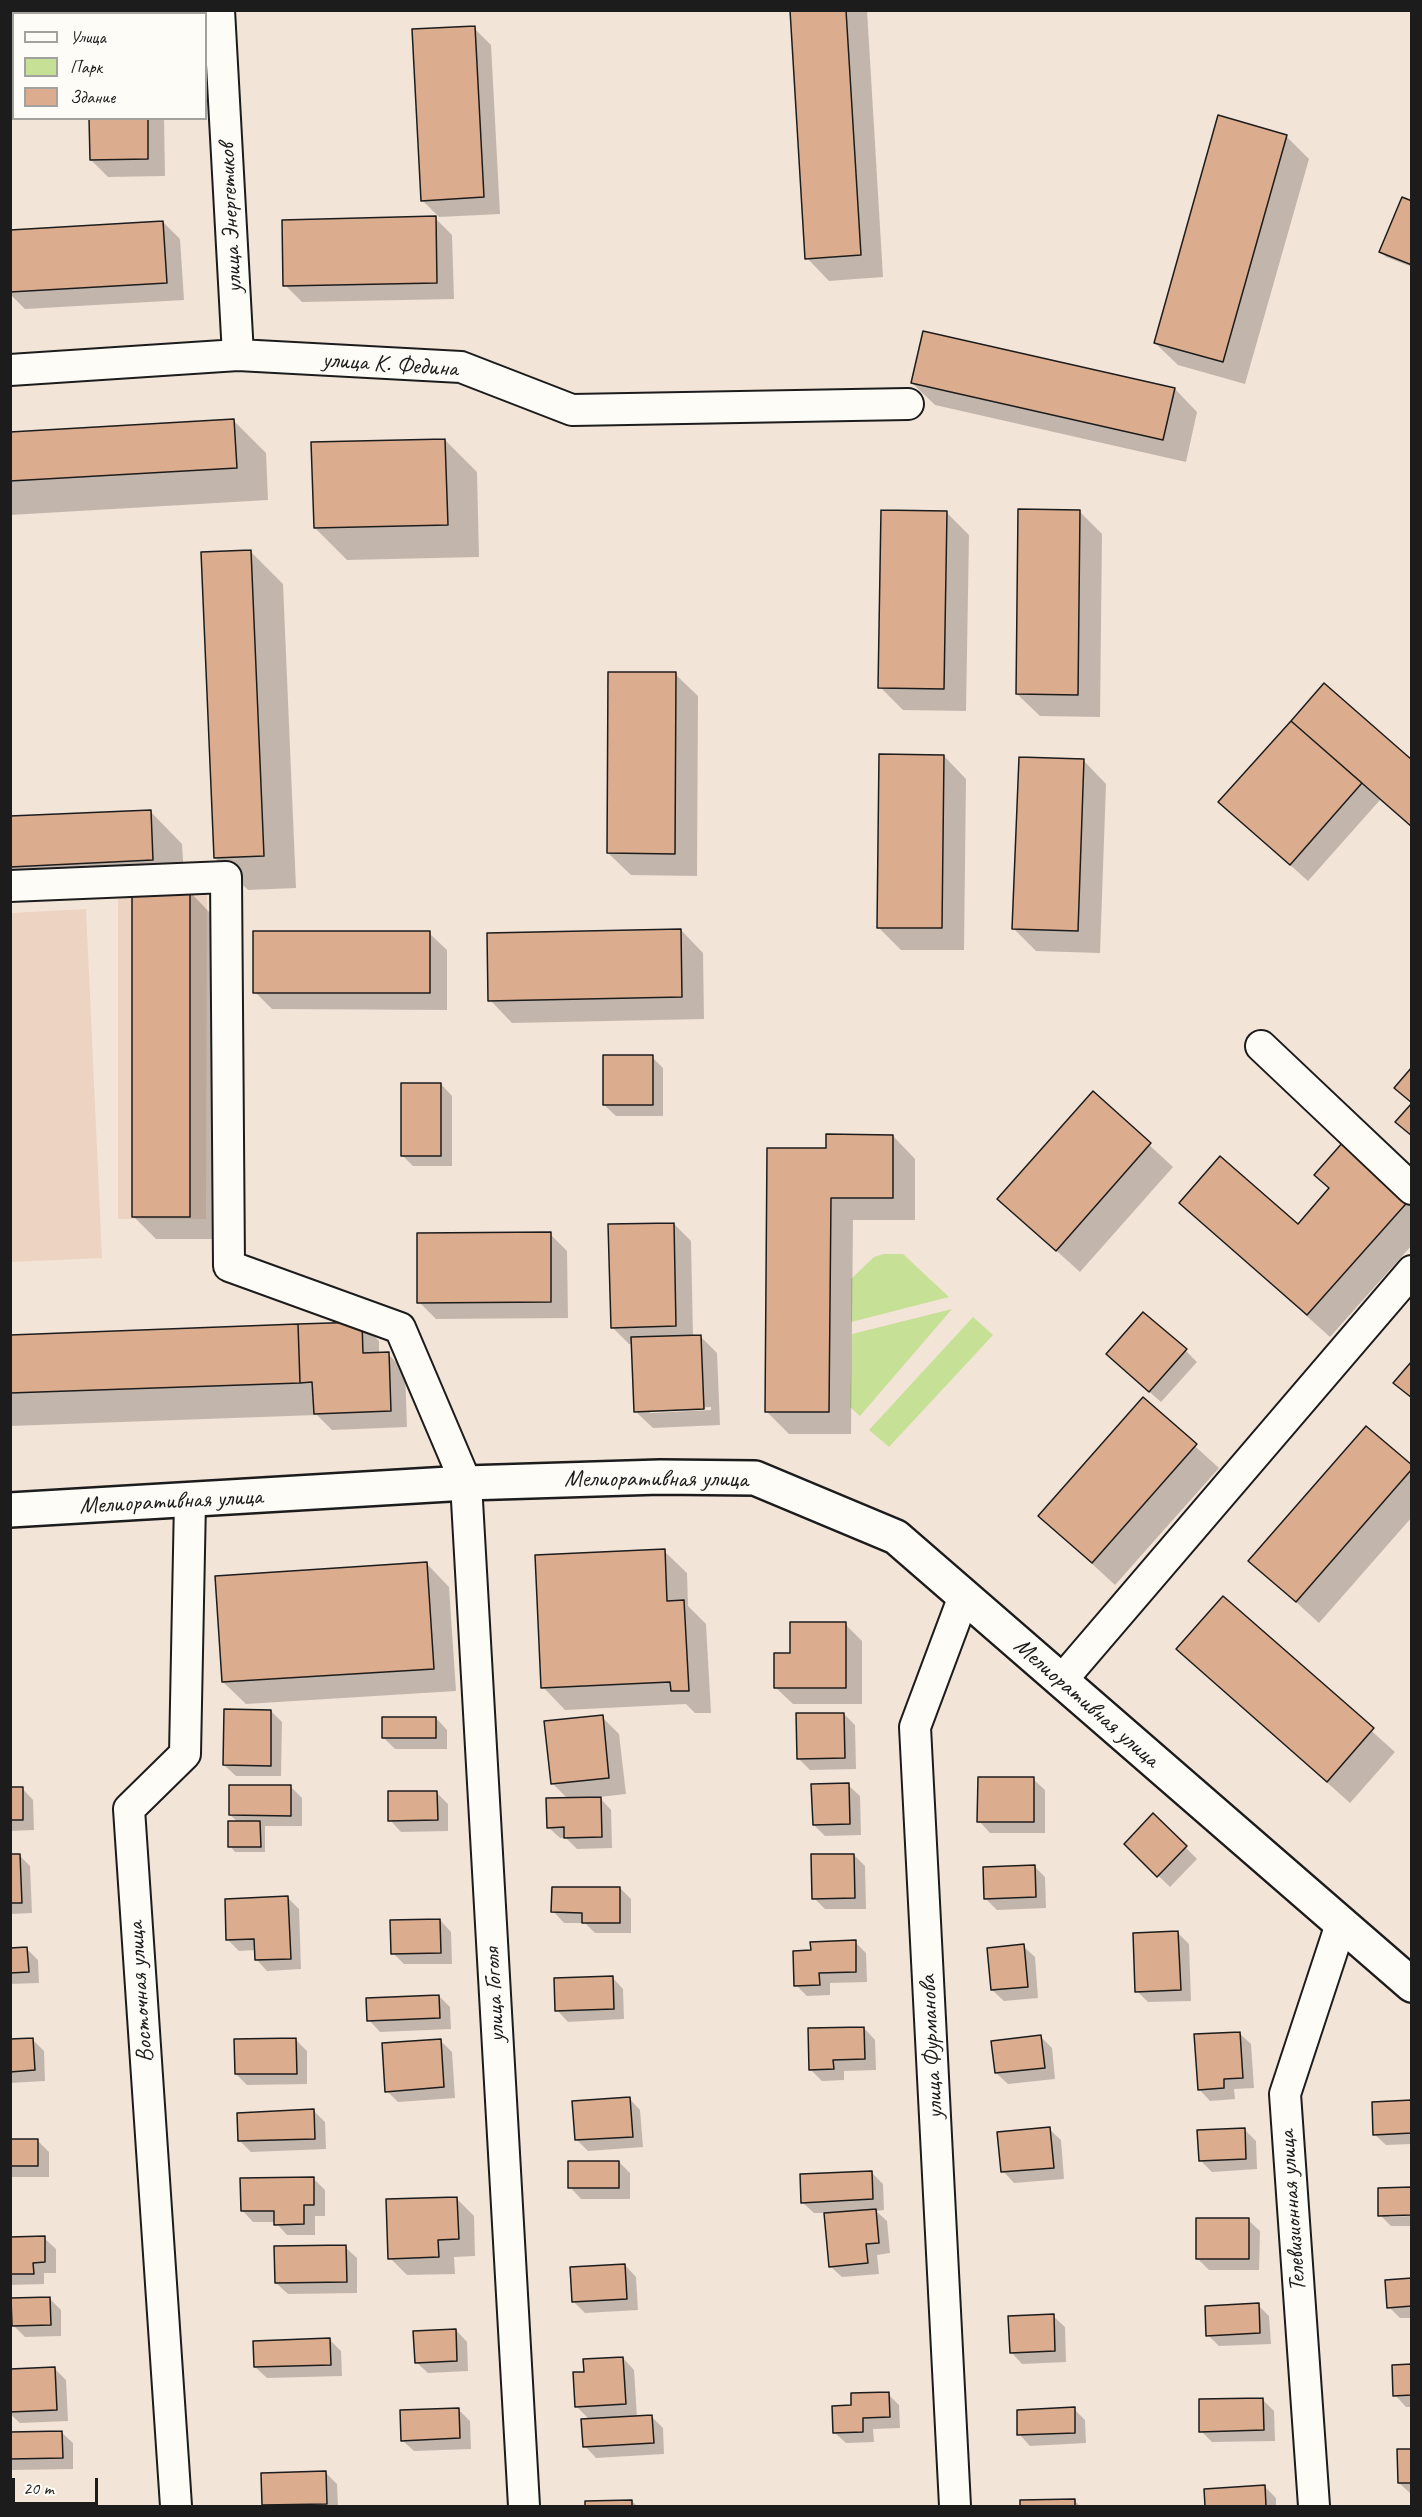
<!DOCTYPE html>
<html>
<head>
<meta charset="utf-8">
<style>
	body { margin:0 }
	#map { position:relative; width:1422px; height:2517px; overflow:hidden; background:#f3e4d8; font-family:Caveat,sans-serif }
	canvas { display:block }
	.frame { position:absolute; inset:0; border:12px solid #1c1c1c; pointer-events:none }
	.legend { position:absolute; left:12px; top:12px; width:195px; height:108px; box-sizing:border-box; background:#fdfcf7; border:2px solid #a3a29f; margin:0; padding:8px 10px; list-style:none; font-size:18px; color:#1c1c1c }
	.legend li { display:flex; align-items:center; gap:12px; height:30px }
	.legend b { width:30px; border:2px solid #a3a29f }
	.scale { position:absolute; left:12px; top:2478px; width:86px; height:27px; box-sizing:border-box; border:3px solid #1c1c1c; border-top:0; padding-left:8px; font-size:18px; line-height:21px; white-space:nowrap; color:#1c1c1c; -webkit-text-stroke:4px #fdfcf7; paint-order:stroke }
</style>
</head>
<body>
<div id="map">
<canvas width="1422" height="2517"></canvas>
<div class="frame"></div>
<ul class="legend">
<li><b style="height:8px;background:#fdfcf7"></b>Улица</li>
<li><b style="height:16px;background:#c6e096"></b>Парк</li>
<li><b style="height:16px;background:#dcac8e"></b>Здание</li>
</ul>
<div class="scale">20 m</div>
</div>
<script>
const ctx = document.querySelector('canvas').getContext('2d');
ctx.lineJoin = 'round';
function paint(path, color) { ctx.fillStyle = color; ctx.fill(path, 'evenodd'); }
const poly = rows => new Path2D(rows.map(r => 'M' + r).join(''));
function trace(path, color, width, dash) { ctx.strokeStyle = color; ctx.lineWidth = width; ctx.lineCap = dash ? 'butt' : 'round'; ctx.setLineDash(dash || []); ctx.stroke(path); }
function drawText(font, color, halo, rows, align = 'center') {
  ctx.font = font + ' Caveat,sans-serif'; ctx.lineWidth = 4.5; ctx.setLineDash([]); ctx.textBaseline = 'middle'; ctx.strokeStyle = halo; ctx.fillStyle = color; for (const [text, x, y, turn = 0] of rows) {
    ctx.save(); ctx.translate(x, y); ctx.rotate((+turn || 0) * Math.PI / 180); ctx.textAlign = isNaN(turn) ? turn : align; if (halo) ctx.strokeText(text, 0, 0); ctx.fillText(text, 0, 0); ctx.restore();
  }
}
const built = poly([
	[118,889,207,889,206,1219,118,1219],
	[86,909,102,1258,11,1262,11,913]
]);
const green = poly([
	[884,1254,903,1254,949,1297,851,1322,851,1279,874,1257],
	[952,1309,860,1416,850,1407,852,1334],
	[973,1317,993,1335,889,1447,869,1430]
]);
const shadow = poly([
	[792,10,867,10,883,277,829,281,807,258],
	[474,28,491,45,500,214,439,217,422,200],
	[91,118,164,118,165,176,108,177,91,160],
	[1286,136,1309,159,1245,384,1178,365,1155,343],
	[1412,203,1412,267,1386,257,1381,252],
	[435,218,452,235,454,299,302,302,285,285],
	[163,222,180,239,184,300,25,309,10,294,10,231],
	[912,383,1175,389,1197,412,1186,462,935,405],
	[233,420,266,453,268,500,10,515,10,434],
	[445,440,477,472,479,557,347,560,315,528],
	[1079,511,1102,534,1100,717,1040,716,1017,694],
	[946,512,969,535,966,711,903,710,880,687],
	[251,552,283,584,296,888,248,890,215,858],
	[675,674,698,696,697,876,631,875,608,853],
	[944,756,966,779,964,950,901,950,878,927],
	[1084,761,1106,784,1100,953,1036,951,1013,928],
	[1412,762,1412,827,1380,800,1308,881,1220,802],
	[150,811,182,844,185,892,190,892,212,915,212,1239,156,1239,133,1216,133,894,10,900,10,818],
	[681,930,703,953,704,1019,512,1023,490,1000],
	[429,933,447,950,447,1010,272,1009,255,992],
	[652,1057,663,1068,663,1116,616,1116,604,1105],
	[441,1084,452,1096,452,1166,413,1166,402,1155],
	[1093,1093,1173,1167,1080,1272,999,1199],
	[893,1136,915,1159,915,1220,853,1220,851,1434,789,1434,766,1411,827,1150],
	[1412,1188,1412,1245,1330,1337,1181,1203,1298,1226],
	[674,1224,691,1241,693,1336,700,1336,717,1353,720,1425,653,1428,635,1411,633,1344,629,1344,612,1327],
	[711,1407,711,1410,650,1413,650,1410],
	[550,1234,567,1251,568,1318,436,1319,419,1302],
	[362,1324,379,1341,379,1354,388,1354,405,1371,407,1427,332,1430,317,1415,10,1426,10,1337],
	[1186,1351,1197,1362,1161,1402,1119,1365],
	[1143,1399,1219,1468,1115,1585,1040,1516],
	[1412,1467,1412,1517,1319,1623,1250,1560],
	[664,1551,687,1573,688,1606,706,1624,711,1713,695,1713,686,1704,565,1710,543,1687],
	[427,1564,449,1587,456,1691,246,1704,223,1682],
	[1223,1598,1395,1752,1350,1803,1178,1649],
	[845,1624,862,1641,862,1704,793,1704,775,1687,791,1654],
	[271,1711,282,1722,281,1776,236,1776,224,1765],
	[844,1714,855,1725,856,1769,810,1770,798,1758],
	[602,1717,619,1734,626,1794,599,1797,611,1810,612,1848,577,1849,566,1838,560,1838,548,1827,568,1799,552,1783],
	[436,1718,447,1730,447,1749,395,1749,384,1738],
	[1033,1779,1045,1790,1045,1833,990,1833,979,1821],
	[848,1785,860,1796,861,1835,825,1836,814,1825],
	[291,1787,302,1798,302,1826,265,1826,265,1852,235,1852,230,1846,239,1823,230,1815],
	[22,1788,33,1800,34,1830,10,1831,10,1789],
	[436,1792,448,1804,448,1831,401,1832,390,1820],
	[1153,1815,1197,1859,1170,1887,1126,1844],
	[10,1855,19,1855,30,1866,32,1913,10,1914],
	[854,1855,865,1866,866,1909,825,1909,814,1898],
	[1034,1866,1045,1877,1046,1908,997,1910,986,1899],
	[620,1888,631,1899,631,1933,595,1933,585,1923,564,1923,553,1911],
	[288,1898,299,1909,301,1969,267,1971,256,1959,256,1950,239,1951,228,1940],
	[440,1920,451,1932,452,1964,404,1964,393,1953],
	[1178,1933,1189,1944,1191,2001,1148,2002,1137,1991],
	[855,1942,866,1953,867,1982,830,1983,830,1995,807,1996,796,1985,812,1952],
	[1023,1946,1035,1957,1038,1998,1004,2001,992,1990],
	[10,1949,27,1949,38,1960,39,1983,10,1984],
	[612,1977,623,1989,624,2019,568,2022,557,2010],
	[439,1996,450,2007,451,2029,380,2032,369,2020],
	[864,2028,875,2040,876,2070,844,2071,844,2080,822,2081,811,2070],
	[1239,2033,1251,2044,1254,2088,1234,2089,1235,2099,1210,2101,1199,2089],
	[1041,2037,1052,2048,1055,2079,1008,2084,996,2073],
	[33,2040,44,2051,45,2081,10,2083,10,2041],
	[296,2040,307,2051,307,2084,247,2085,236,2074],
	[441,2041,452,2052,455,2098,398,2102,387,2091],
	[629,2098,640,2110,643,2147,588,2151,577,2140],
	[1412,2102,1412,2144,1386,2145,1374,2134],
	[314,2111,325,2122,326,2149,251,2152,240,2141],
	[1049,2129,1061,2140,1064,2179,1014,2183,1003,2171],
	[1244,2129,1256,2141,1257,2169,1212,2172,1200,2160],
	[37,2140,49,2152,49,2177,10,2177,10,2141],
	[619,2162,630,2173,630,2199,581,2199,570,2187],
	[871,2172,883,2184,884,2210,876,2211,887,2221,890,2253,877,2255,879,2274,842,2277,830,2266,825,2213,814,2213,802,2202],
	[313,2178,325,2190,325,2216,315,2216,315,2235,287,2235,275,2222,253,2222,242,2210],
	[457,2199,474,2216,475,2256,454,2257,455,2274,407,2275,390,2258],
	[1389,2214,1389,2217,1412,2216,1412,2226,1391,2226,1380,2215],
	[1248,2220,1260,2231,1259,2270,1209,2270,1198,2259],
	[10,2238,44,2238,56,2249,56,2273,44,2273,44,2284,10,2285],
	[345,2247,357,2258,357,2293,288,2294,276,2283],
	[625,2265,636,2277,638,2310,585,2313,573,2301],
	[1412,2279,1412,2318,1400,2318,1389,2307],
	[50,2299,61,2310,61,2336,25,2337,13,2325],
	[1258,2305,1269,2316,1271,2344,1219,2346,1208,2335],
	[1053,2316,1065,2327,1066,2362,1022,2364,1011,2352],
	[456,2330,467,2342,468,2371,428,2373,416,2362],
	[330,2340,341,2351,342,2376,267,2378,255,2367],
	[623,2358,634,2370,637,2417,651,2416,663,2428,664,2454,596,2458,585,2446,590,2420,576,2406,586,2373],
	[1412,2366,1412,2407,1406,2407,1395,2395],
	[54,2368,66,2380,68,2421,20,2423,10,2414,10,2371],
	[888,2394,899,2405,900,2428,873,2429,874,2442,846,2443,834,2432,852,2406],
	[1263,2400,1274,2411,1275,2441,1212,2442,1201,2431],
	[1074,2409,1085,2420,1086,2443,1030,2446,1019,2434],
	[459,2410,470,2421,471,2449,414,2451,402,2440],
	[61,2432,73,2443,73,2469,10,2470,10,2433],
	[1412,2451,1412,2494,1411,2494,1399,2483],
	[326,2473,337,2484,338,2506,263,2505],
	[1265,2487,1276,2498,1276,2506,1207,2506,1206,2490],
	[1074,2500,1080,2506,1022,2506,1021,2501],
	[632,2501,637,2506,587,2506,587,2503]
]);
const building = poly([
	[790,10,846,10,861,255,805,259,790,10],
	[475,26,484,197,421,201,412,29,475,26],
	[1218,115,1287,135,1223,362,1154,343,1218,115],
	[89,118,148,118,148,159,90,160,89,118],
	[1402,197,1412,201,1412,265,1379,252,1402,197],
	[436,216,437,283,283,286,282,220,436,216],
	[163,221,167,283,10,292,10,230,163,221],
	[923,331,1175,388,1163,440,911,383,923,331],
	[234,419,237,468,10,481,10,432,234,419],
	[445,439,448,525,314,528,311,442,445,439],
	[1018,509,1080,510,1078,695,1016,694,1018,509],
	[881,510,947,511,944,689,878,688,881,510],
	[251,550,264,856,214,858,201,552,251,550],
	[608,672,676,672,675,854,607,853,608,672],
	[1324,683,1412,760,1412,827,1291,721,1324,683],
	[1291,721,1362,783,1290,865,1218,802,1291,721],
	[879,754,944,755,942,928,877,928,879,754],
	[1019,757,1084,759,1078,931,1012,929,1019,757],
	[151,810,153,860,10,867,10,816,151,810],
	[132,891,190,891,190,1217,132,1217,132,891],
	[681,929,682,997,488,1001,487,933,681,929],
	[253,931,430,931,430,993,253,993,253,931],
	[603,1055,653,1055,653,1105,603,1105,603,1055],
	[1412,1067,1412,1103,1394,1088,1412,1067],
	[401,1083,441,1083,441,1156,401,1156,401,1083],
	[1093,1091,1151,1143,1056,1251,997,1199,1093,1091],
	[1412,1103,1412,1136,1395,1122,1412,1103],
	[1351,1133,1412,1197,1307,1315,1179,1203,1220,1156,1298,1224,1329,1188,1314,1175,1351,1133],
	[826,1134,893,1135,893,1198,831,1198,829,1412,765,1412,767,1148,826,1148,826,1134],
	[674,1223,676,1326,611,1328,608,1224,674,1223],
	[551,1232,551,1302,417,1303,417,1233,551,1232],
	[1143,1312,1187,1349,1149,1392,1106,1354,1143,1312],
	[362,1322,363,1353,389,1352,391,1411,314,1414,312,1382,300,1383,298,1324,362,1322],
	[298,1324,300,1383,10,1393,10,1335,298,1324],
	[701,1335,704,1409,634,1412,631,1337,701,1335],
	[1412,1361,1412,1398,1393,1383,1412,1361],
	[1143,1397,1197,1444,1092,1563,1038,1516,1143,1397],
	[1366,1426,1412,1465,1412,1469,1296,1602,1248,1561,1366,1426],
	[665,1549,667,1601,684,1600,689,1691,671,1691,670,1682,541,1688,535,1555,665,1549],
	[427,1562,434,1669,222,1682,215,1576,427,1562],
	[1223,1596,1374,1728,1327,1782,1176,1649,1223,1596],
	[790,1622,846,1622,846,1688,774,1688,774,1653,790,1653,790,1622],
	[224,1709,271,1710,271,1766,223,1765,224,1709],
	[796,1713,844,1713,845,1758,797,1759,796,1713],
	[603,1715,609,1778,551,1784,544,1721,603,1715],
	[382,1717,436,1717,436,1738,382,1738,382,1717],
	[978,1777,1034,1777,1034,1822,977,1822,978,1777],
	[849,1783,850,1824,813,1825,811,1784,849,1783],
	[229,1785,291,1785,291,1816,229,1815,229,1785],
	[10,1787,23,1787,23,1820,10,1820,10,1787],
	[388,1791,437,1791,438,1820,388,1821,388,1791],
	[601,1797,602,1837,564,1838,564,1827,547,1828,546,1798,601,1797],
	[1153,1813,1187,1846,1157,1877,1124,1844,1153,1813],
	[228,1821,260,1821,261,1847,228,1847,228,1821],
	[10,1854,20,1854,22,1903,10,1903,10,1854],
	[811,1854,854,1854,855,1898,812,1899,811,1854],
	[1035,1865,1036,1897,984,1899,983,1867,1035,1865],
	[552,1887,620,1887,620,1923,582,1923,582,1913,551,1912,552,1887],
	[288,1896,291,1959,255,1960,254,1939,226,1940,225,1899,288,1896],
	[440,1919,441,1953,391,1954,390,1920,440,1919],
	[1178,1931,1181,1990,1135,1992,1133,1933,1178,1931],
	[856,1940,856,1972,819,1973,820,1985,794,1986,793,1951,811,1950,810,1942,856,1940],
	[1024,1944,1028,1987,991,1990,987,1948,1024,1944],
	[27,1947,29,1972,10,1973,10,1948,27,1947],
	[613,1976,614,2009,555,2011,554,1978,613,1976],
	[439,1995,440,2018,367,2021,366,1998,439,1995],
	[864,2027,865,2059,833,2060,834,2069,809,2070,808,2028,864,2027],
	[1240,2032,1243,2078,1224,2079,1224,2088,1198,2090,1194,2034,1240,2032],
	[1041,2035,1045,2068,995,2073,991,2041,1041,2035],
	[33,2038,35,2070,10,2072,10,2039,33,2038],
	[296,2038,297,2074,235,2074,234,2039,296,2038],
	[441,2039,444,2087,385,2092,382,2043,441,2039],
	[630,2097,633,2137,575,2140,572,2101,630,2097],
	[1412,2100,1412,2133,1373,2135,1372,2102,1412,2100],
	[314,2109,315,2139,238,2141,237,2113,314,2109],
	[1050,2127,1054,2168,1001,2172,997,2132,1050,2127],
	[1245,2128,1246,2159,1199,2161,1197,2130,1245,2128],
	[10,2139,38,2139,38,2166,10,2166,10,2139],
	[568,2161,619,2161,619,2188,568,2188,568,2161],
	[872,2171,873,2199,801,2203,800,2174,872,2171],
	[314,2177,314,2205,304,2205,304,2224,274,2225,274,2211,241,2211,240,2178,314,2177],
	[1412,2187,1412,2215,1378,2216,1378,2188,1412,2187],
	[457,2197,459,2239,438,2240,439,2257,388,2259,386,2199,457,2197],
	[876,2209,879,2243,866,2244,868,2263,829,2267,824,2213,876,2209],
	[1196,2218,1249,2218,1249,2259,1196,2259,1196,2218],
	[45,2236,45,2262,33,2263,34,2274,10,2274,10,2237,45,2236],
	[346,2245,347,2282,275,2283,274,2246,346,2245],
	[625,2264,627,2299,572,2302,570,2267,625,2264],
	[1412,2278,1412,2306,1387,2308,1385,2280,1412,2278],
	[50,2297,51,2325,12,2326,11,2298,50,2297],
	[1259,2303,1260,2333,1206,2336,1205,2306,1259,2303],
	[1054,2314,1055,2351,1010,2353,1008,2316,1054,2314],
	[456,2329,457,2361,415,2363,413,2331,456,2329],
	[330,2338,331,2365,254,2367,253,2341,330,2338],
	[623,2357,626,2404,575,2407,573,2372,584,2372,583,2359,623,2357],
	[1412,2364,1412,2395,1393,2396,1392,2365,1412,2364],
	[55,2367,57,2410,10,2412,10,2369,55,2367],
	[889,2392,890,2417,863,2418,863,2432,833,2433,832,2406,851,2405,851,2393,889,2392],
	[1263,2398,1264,2430,1199,2432,1199,2399,1263,2398],
	[1075,2407,1075,2433,1017,2435,1017,2410,1075,2407],
	[459,2408,460,2438,401,2441,400,2410,459,2408],
	[652,2415,654,2443,583,2447,581,2419,652,2415],
	[62,2431,63,2458,10,2459,10,2432,62,2431],
	[1397,2449,1412,2449,1412,2483,1398,2483,1397,2449],
	[326,2471,327,2504,262,2505,261,2473,326,2471],
	[1265,2485,1266,2506,1205,2506,1204,2489,1265,2485],
	[1075,2499,1075,2506,1020,2506,1020,2500,1075,2499],
	[632,2500,632,2506,585,2506,585,2501,632,2500]
]);
const minor = poly([
	[219,10,238,355],
	[10,370,238,355,461,367,572,410,908,404],
	[10,886,226,877,229,1266,400,1328,466,1483,524,2506],
	[1261,1046,1412,1189],
	[1061,1681,1412,1271],
	[176,2506,129,1809,185,1754,190,1501],
	[955,2506,915,1727,964,1596],
	[1314,2506,1285,2094,1341,1924]
]);
const major = poly([
	[10,1510,466,1483,660,1477,755,1478,896,1537,1412,1985]
]);
const streetNames = [
	["улица Энергетиков",231,218,-93],
	["улица К. Федина",390,365,4],
	["Мелиоративная улица",656,1480],
	["Мелиоративная улица",171,1502,-3],
	["Мелиоративная улица",1086,1703,41],
	["Восточная улица",141,1992,-94],
	["улица Гоголя",495,1995,-93],
	["улица Фурманова",932,2047,-93],
	["Телевизионная улица",1293,2211,-94]
];
paint(built, '#ecd3c2');
paint(green, '#c6e096');
paint(shadow, '#0003');
paint(building, '#dcac8e');
trace(building, '#1c1c1c', 1.5);
trace(minor, '#1c1c1c', 34);
trace(major, '#1c1c1c', 38);
trace(minor, '#fdfcf7', 30);
trace(major, '#fdfcf7', 33);
drawText('24px', '#1c1c1c', '#fdfcf7', streetNames);
</script>
</body>
</html>
